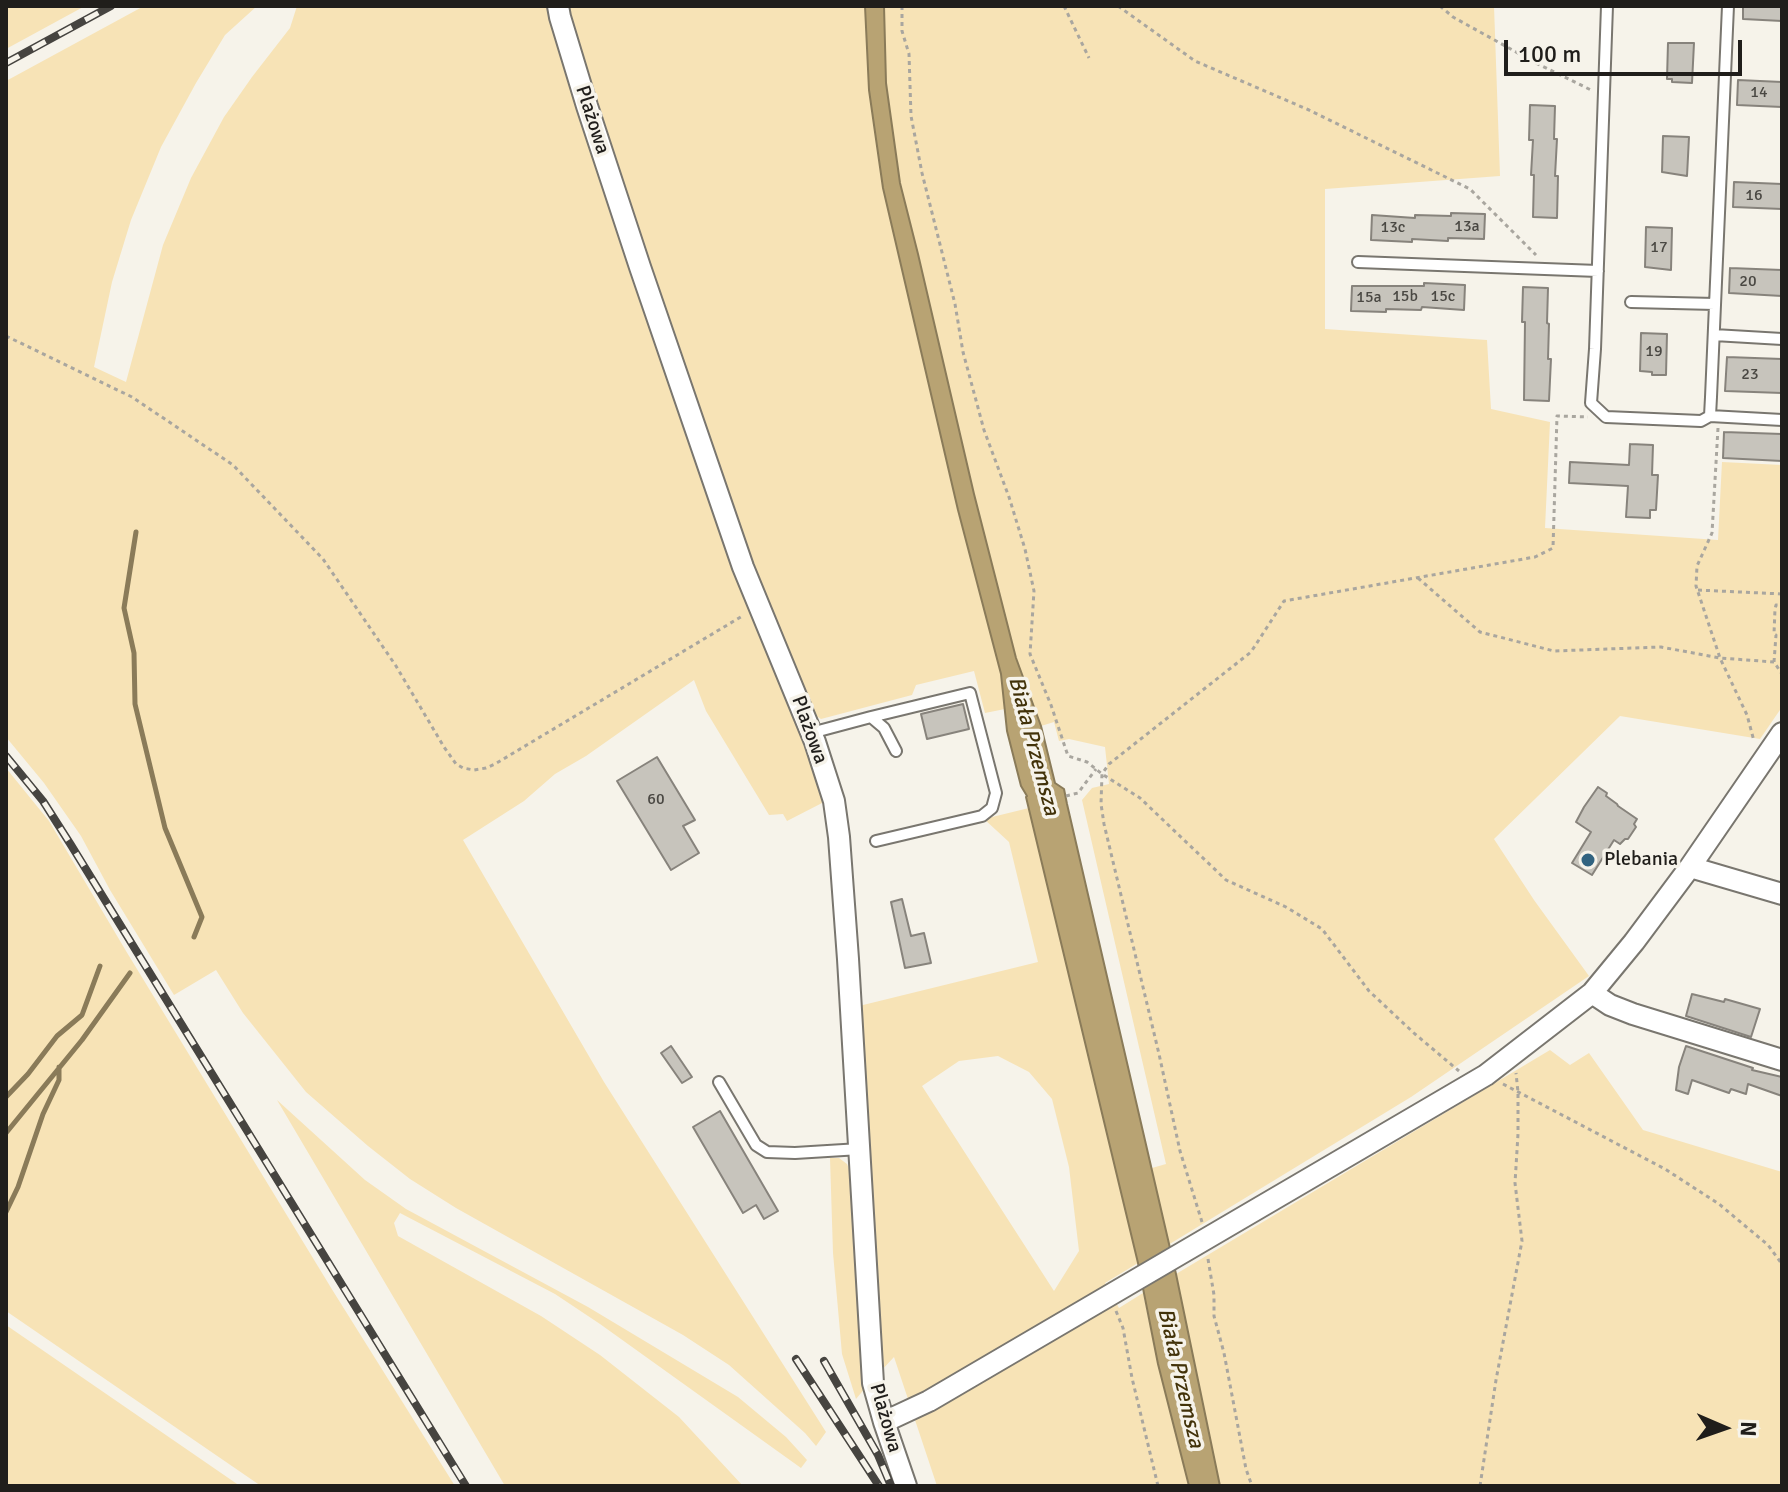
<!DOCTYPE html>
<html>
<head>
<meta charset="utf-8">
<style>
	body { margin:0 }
	#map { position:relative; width:1788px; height:1492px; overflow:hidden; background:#f6f3ea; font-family:Signika,sans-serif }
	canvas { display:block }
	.frame { position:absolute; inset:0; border:8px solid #201e1b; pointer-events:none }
	.north { position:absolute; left:1684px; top:1388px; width:80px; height:80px; -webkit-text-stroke:6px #f6f3ea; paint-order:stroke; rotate:92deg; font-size:22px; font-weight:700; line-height:32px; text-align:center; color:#201e1b }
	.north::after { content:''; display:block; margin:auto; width:28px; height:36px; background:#201e1b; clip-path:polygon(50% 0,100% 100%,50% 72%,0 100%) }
	.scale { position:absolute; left:1504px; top:40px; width:238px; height:36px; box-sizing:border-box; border:4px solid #201e1b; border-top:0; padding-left:10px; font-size:24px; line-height:28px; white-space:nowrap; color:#201e1b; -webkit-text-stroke:6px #f6f3ea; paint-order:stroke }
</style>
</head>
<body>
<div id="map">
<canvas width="1788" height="1492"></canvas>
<div class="frame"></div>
<div class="north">N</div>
<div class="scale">100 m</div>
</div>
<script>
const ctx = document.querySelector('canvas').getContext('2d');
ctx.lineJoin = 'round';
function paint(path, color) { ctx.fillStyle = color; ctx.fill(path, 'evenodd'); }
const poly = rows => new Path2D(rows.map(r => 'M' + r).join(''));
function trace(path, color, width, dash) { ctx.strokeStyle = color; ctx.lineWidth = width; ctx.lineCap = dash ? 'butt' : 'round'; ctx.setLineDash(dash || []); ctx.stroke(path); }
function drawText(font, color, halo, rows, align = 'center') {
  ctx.font = font + ' Signika,sans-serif'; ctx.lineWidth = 7; ctx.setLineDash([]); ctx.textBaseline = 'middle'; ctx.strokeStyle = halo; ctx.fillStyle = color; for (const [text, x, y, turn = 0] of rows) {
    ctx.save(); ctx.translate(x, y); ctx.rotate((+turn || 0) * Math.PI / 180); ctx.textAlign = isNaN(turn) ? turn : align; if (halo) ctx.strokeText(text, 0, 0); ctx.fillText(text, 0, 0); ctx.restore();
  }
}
const green = poly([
	[6,6,85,6,6,49],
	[144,6,257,6,225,35,196,83,161,147,131,220,112,282,94,367,126,382,163,245,191,178,224,117,252,77,290,28,297,6,865,6,869,90,883,188,958,510,1001,674,1005,709,985,713,974,671,916,685,912,695,821,719,810,712,748,601,759,636,812,757,824,802,787,821,783,814,769,815,706,711,694,680,586,756,555,774,524,801,463,840,604,1082,826,1432,816,1446,805,1433,729,1365,683,1335,456,1208,410,1179,368,1146,306,1092,243,1013,216,970,174,995,110,890,81,836,44,783,6,737,6,81],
	[884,6,1494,6,1500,176,1325,189,1325,329,1487,340,1491,409,1550,422,1545,528,1718,540,1722,462,1782,465,1782,707,1760,739,1620,716,1494,839,1534,900,1589,976,1411,1097,1168,1245,1152,1168,1166,1164,1082,800,1092,788,1109,784,1105,747,1069,739,1059,741,1054,722,1041,726,1016,658,974,494,918,254,900,183,886,83],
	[6,768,49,821,126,951,333,1291,455,1486,261,1486,6,1311],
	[1029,808,1138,1263,1105,1283,1119,1308,1143,1293,1158,1364,1189,1486,937,1486,894,1357,880,1372,859,1006,1038,962,1009,842,984,819],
	[998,1056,1029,1072,1052,1099,1069,1167,1079,1251,1054,1291,922,1086,959,1061],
	[1550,1050,1570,1065,1589,1053,1643,1130,1782,1172,1782,1486,1220,1486,1176,1274],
	[277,1100,365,1180,406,1209,588,1307,738,1397,786,1437,807,1460,801,1468,600,1324,555,1294,400,1213,394,1223,398,1236,541,1316,600,1355,679,1417,743,1486,505,1486],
	[830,1158,839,1158,847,1164,853,1178,860,1328,866,1387,856,1399,842,1354,833,1253],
	[6,1325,240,1486,6,1486]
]);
const water = poly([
	[865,6,884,6,886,83,900,183,918,254,974,494,1016,658,1041,726,1055,783,1064,789,1067,804,1176,1274,1220,1486,1189,1486,1158,1364,1138,1263,1026,797,1027,796,1021,786,1007,731,1001,674,958,510,883,188,869,90,865,6]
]);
const stream = poly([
	[136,532,124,608,134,653,135,704,165,828,202,917,194,937],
	[6,1097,28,1074,57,1036,82,1015,100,966],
	[6,1133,82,1040,130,973],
	[6,1212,18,1187,43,1114,59,1080,59,1067]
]);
const building = poly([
	[1743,6,1782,6,1782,21,1743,19,1743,6],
	[1668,43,1694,43,1692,83,1672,82,1672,79,1667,79,1668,43],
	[1738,80,1782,82,1782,107,1737,105,1738,80],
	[1530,105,1555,106,1554,139,1557,139,1555,176,1558,176,1557,218,1533,217,1534,175,1531,175,1533,140,1529,140,1530,105],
	[1663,136,1689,137,1687,176,1662,172,1663,136],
	[1734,182,1782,184,1782,209,1733,207,1734,182],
	[1451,213,1485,214,1484,239,1448,238,1448,241,1412,239,1412,242,1371,240,1372,215,1415,218,1415,215,1451,216,1451,213],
	[1646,227,1672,228,1671,270,1645,267,1646,227],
	[1730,268,1782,270,1782,296,1729,293,1730,268],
	[1424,283,1465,285,1464,310,1422,307,1421,310,1386,309,1386,312,1351,311,1352,286,1424,286,1424,283],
	[1523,287,1548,288,1547,323,1549,324,1548,359,1551,359,1549,401,1524,400,1525,322,1522,322,1523,287],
	[1641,333,1667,334,1666,375,1652,375,1652,372,1640,371,1641,333],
	[1727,357,1782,359,1782,393,1725,391,1727,357],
	[1724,432,1782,434,1782,461,1723,458,1724,432],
	[1630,444,1653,445,1652,475,1658,475,1656,510,1650,510,1650,518,1626,517,1628,486,1569,483,1570,462,1629,465,1630,444],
	[963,704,969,729,927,739,921,714,963,704],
	[657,757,695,820,683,826,699,853,671,870,617,781,657,757],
	[1598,787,1607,793,1606,796,1617,804,1618,806,1637,819,1634,824,1636,827,1628,839,1625,839,1620,844,1614,840,1592,875,1572,863,1591,832,1576,822,1584,807,1598,787],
	[902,899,911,936,924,933,931,963,905,968,891,902,902,899],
	[1692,994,1724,1002,1725,999,1760,1009,1751,1037,1686,1016,1692,994],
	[671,1046,692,1077,682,1083,661,1053,671,1046],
	[1686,1046,1753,1068,1752,1070,1782,1077,1782,1096,1748,1084,1746,1094,1731,1089,1729,1093,1692,1080,1688,1094,1676,1090,1679,1067,1686,1046],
	[720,1111,778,1211,764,1219,756,1205,743,1213,693,1127,720,1111]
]);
const path = poly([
	[902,6,902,31,909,54,911,116,922,173,955,304,963,352,984,430,1009,497,1025,549,1034,591,1030,654,1051,705,1068,756,1087,762,1102,774,1140,798,1226,880,1286,907,1322,929,1369,991,1415,1034,1459,1071],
	[1064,6,1089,58],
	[1118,6,1195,61,1309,110,1470,189,1536,255],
	[1440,6,1453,17,1536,63,1593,91],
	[6,336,132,397,233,465,323,559,396,666,444,747,456,764,463,768,474,770,486,768,495,764,744,615],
	[1718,428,1712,533,1697,566,1696,586,1720,658,1747,715,1754,741],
	[1418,578,1480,632,1554,651,1661,647,1720,658,1774,662,1782,674],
	[1698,590,1782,594],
	[1774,662,1776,635,1774,634,1775,609,1776,605,1782,605],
	[1066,796,1078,793,1096,769],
	[1503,1084,1665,1169,1719,1204,1768,1245,1782,1264],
	[1202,1222,1180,1151,1159,1054,1104,824,1101,804,1102,774,1109,764,1251,652,1284,601,1535,557,1553,548,1557,416,1588,417],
	[1208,1259,1214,1295,1214,1316,1224,1353,1246,1469,1252,1486],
	[1116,1311,1123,1328,1132,1378,1158,1486],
	[1480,1486,1496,1380,1522,1241,1515,1183,1518,1134,1518,1092,1516,1073]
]);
const service = poly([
	[1607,6,1595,349,1591,403,1606,417,1701,421,1710,416,1711,397,1728,6],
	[1358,262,1598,271],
	[1631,302,1715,304],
	[1714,335,1782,339],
	[1710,416,1782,420],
	[871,717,970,693,996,793,992,808,982,816,876,841],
	[811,733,871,717,884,728,896,751],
	[719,1082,756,1145,767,1152,795,1153,860,1149]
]);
const minor = poly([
	[558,6,560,17,587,106,640,267,743,567,815,742,834,801,839,837,848,959,873,1383,884,1422,906,1486],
	[1690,867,1782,894],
	[1592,993,1610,1005,1633,1014,1782,1060],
	[884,1422,929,1401,1486,1075,1592,993,1634,942,1690,867,1782,733]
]);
const rail = poly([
	[6,63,111,6],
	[6,756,43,801,71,845,466,1486],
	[796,1359,879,1486],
	[824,1361,878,1455,891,1486]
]);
const markers = [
	[1588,860,8,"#316380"]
];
const numberNames = [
	["14",1759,93],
	["16",1754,196],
	["13a",1467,227],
	["13c",1393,228],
	["17",1659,248],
	["20",1748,282],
	["15b",1405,297],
	["15c",1443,297],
	["15a",1369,298],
	["19",1654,352],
	["23",1750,375],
	["60",656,800]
];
const streetNames = [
	["Plażowa",592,120,72],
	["Plażowa",809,730,70],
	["Plażowa",885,1418,74]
];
const poiNames = [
	["Plebania",1604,860]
];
const waterNames = [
	["Biała Przemsza",1033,746,75],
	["Biała Przemsza",1180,1378,77]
];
paint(green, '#f7e3b6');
paint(water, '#b8a373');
trace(water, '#8a7b59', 2);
trace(stream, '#8a7b59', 5);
paint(building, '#c7c4bc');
trace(building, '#87837c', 2);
trace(service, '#79766f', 14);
trace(minor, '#79766f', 24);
trace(path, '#a9a69f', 3, [4, 4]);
trace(service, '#fff', 10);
trace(minor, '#fff', 20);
trace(rail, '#464440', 8);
trace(rail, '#f6f3ea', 5, [15]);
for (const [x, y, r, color] of markers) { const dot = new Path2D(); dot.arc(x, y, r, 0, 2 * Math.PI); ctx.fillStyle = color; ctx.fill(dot); trace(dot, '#f6f3ea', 3); }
drawText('16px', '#4a4843', null, numberNames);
drawText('20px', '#201e1b', '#f6f3ea', streetNames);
drawText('20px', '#201e1b', '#f6f3ea', poiNames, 'left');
drawText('italic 22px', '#423209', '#f6f3ea', waterNames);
</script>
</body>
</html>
